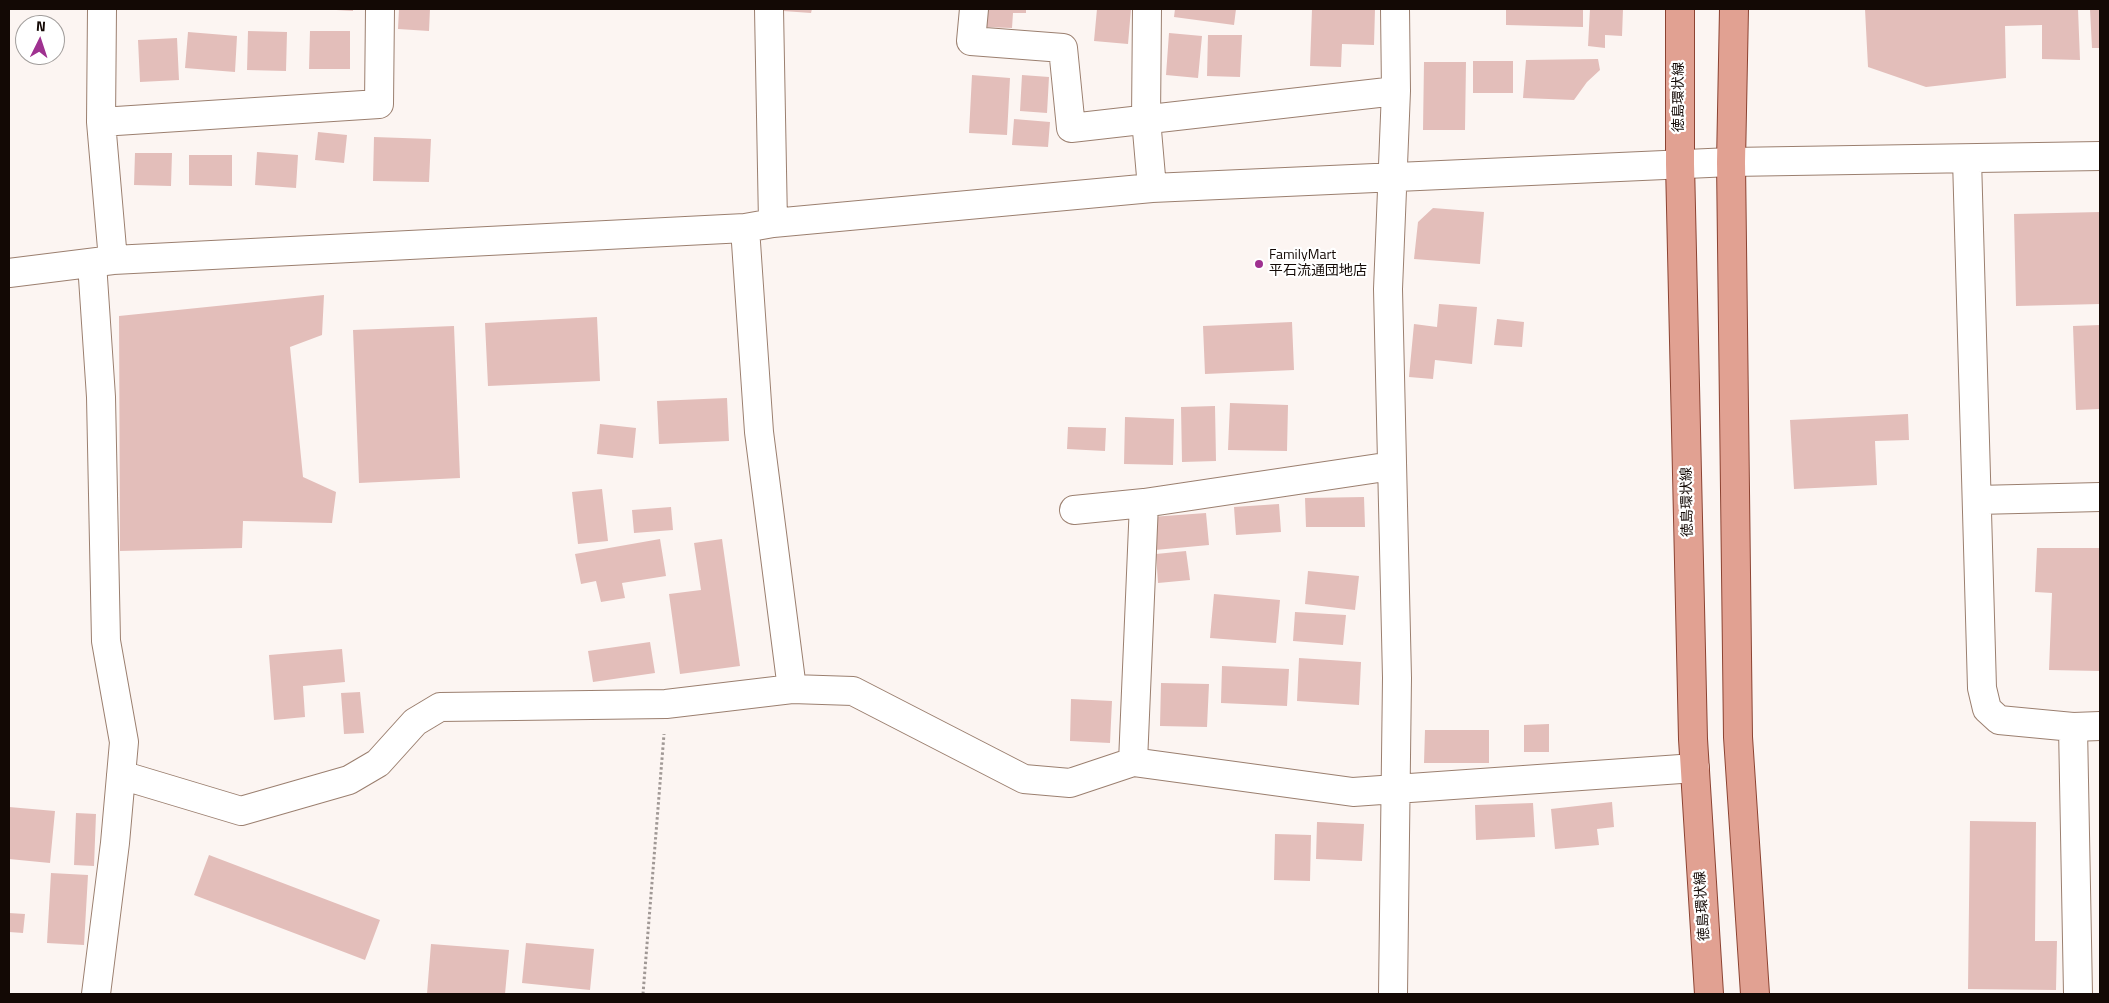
<!DOCTYPE html>
<html>
<head>
<meta charset="utf-8">
<style>
	body { margin:0 }
	#map { position:relative; width:2109px; height:1003px; overflow:hidden; background:#fcf5f2; font-family:"Titillium Web",sans-serif }
	canvas { display:block }
	.frame { position:absolute; inset:0; border:10px solid #130905; pointer-events:none }
	.north { position:absolute; left:15px; top:15px; width:50px; height:50px; box-sizing:border-box; background:#fff; border:1px solid #a19d9b; border-radius:50%; rotate:4deg; font-size:14px; font-weight:700; line-height:20px; text-align:center; color:#130905 }
	.north::after { content:''; display:block; margin:auto; width:18px; height:22px; background:#9f3190; clip-path:polygon(50% 0,100% 100%,50% 72%,0 100%) }
</style>
</head>
<body>
<div id="map">
<canvas width="2109" height="1003"></canvas>
<div class="frame"></div>
<div class="north">N</div>
</div>
<script>
const ctx = document.querySelector('canvas').getContext('2d');
ctx.lineJoin = 'round';
function paint(path, color) { ctx.fillStyle = color; ctx.fill(path, 'evenodd'); }
const poly = rows => new Path2D(rows.map(r => 'M' + r).join(''));
function trace(path, color, width, dash) { ctx.strokeStyle = color; ctx.lineWidth = width; ctx.lineCap = dash ? 'butt' : 'round'; ctx.setLineDash(dash || []); ctx.stroke(path); }
function drawText(font, color, halo, rows, align = 'center') {
  ctx.font = font + ' "Titillium Web","Noto Sans JP",sans-serif'; ctx.lineWidth = 4.5; ctx.setLineDash([]); ctx.textBaseline = 'middle'; ctx.strokeStyle = halo; ctx.fillStyle = color; for (const [text, x, y, turn = 0] of rows) {
    ctx.save(); ctx.translate(x, y); ctx.rotate((+turn || 0) * Math.PI / 180); ctx.textAlign = isNaN(turn) ? turn : align; if (halo) ctx.strokeText(text, 0, 0); ctx.fillText(text, 0, 0); ctx.restore();
  }
}
const building = poly([
	[336,9,353,9,353,11,336,10],
	[399,9,430,9,429,31,398,29],
	[783,9,812,9,811,13,783,11],
	[986,9,1026,9,1026,13,1013,13,1012,28,985,27],
	[1097,9,1131,9,1128,44,1094,41],
	[1175,9,1236,9,1234,25,1174,17],
	[1312,9,1375,9,1374,45,1342,44,1341,67,1310,66],
	[1506,9,1583,9,1583,27,1506,25],
	[1590,9,1623,9,1622,36,1605,35,1605,48,1588,46],
	[1865,9,2078,9,2080,60,2042,59,2042,25,2005,26,2006,78,1926,87,1868,67],
	[2090,9,2100,9,2100,48,2092,48],
	[248,31,287,32,286,71,247,70],
	[310,31,350,31,350,69,309,69],
	[188,32,237,36,235,72,185,68],
	[1169,33,1202,36,1198,78,1166,75],
	[1208,35,1242,35,1240,77,1207,76],
	[177,38,179,80,140,82,138,40],
	[1598,59,1600,70,1587,82,1574,100,1523,98,1526,60],
	[1473,61,1513,61,1513,93,1473,93],
	[1424,62,1466,62,1465,130,1423,130],
	[972,75,1010,78,1007,135,969,133],
	[1022,75,1049,77,1047,113,1020,111],
	[1014,119,1050,122,1048,147,1012,145],
	[318,132,347,135,344,163,315,160],
	[374,137,431,139,429,182,373,181],
	[257,152,298,155,296,188,255,185],
	[135,153,172,153,171,186,134,185],
	[189,155,232,155,232,186,189,185],
	[1433,208,1484,212,1480,264,1414,259,1418,222],
	[2100,212,2100,304,2016,306,2014,214],
	[324,295,322,335,290,347,303,477,336,492,332,523,243,521,242,548,120,551,119,316],
	[1439,304,1477,307,1472,364,1435,360,1433,379,1409,377,1414,324,1437,327],
	[597,317,600,381,488,386,485,323],
	[1497,319,1524,322,1522,347,1494,345],
	[1292,322,1294,370,1205,374,1203,326],
	[2100,325,2100,409,2076,410,2073,326],
	[454,326,460,478,359,483,353,330],
	[727,398,729,441,659,444,657,401],
	[1230,403,1288,405,1287,451,1228,450],
	[1215,406,1216,461,1182,462,1181,407],
	[1908,414,1909,440,1875,441,1877,485,1794,489,1790,420],
	[1125,417,1174,419,1173,465,1124,464],
	[600,424,636,428,633,458,597,454],
	[1068,427,1106,428,1105,451,1067,449],
	[602,489,608,541,578,544,572,492],
	[1364,497,1365,527,1306,527,1305,498],
	[1279,504,1281,532,1236,535,1234,507],
	[671,507,673,530,634,533,632,510],
	[1206,513,1209,545,1155,550,1151,517],
	[660,539,666,576,622,583,625,598,601,602,596,581,581,584,575,554],
	[722,539,740,666,680,674,669,594,701,590,694,543],
	[2037,548,2100,548,2100,671,2049,670,2052,593,2035,592],
	[1186,551,1190,580,1158,583,1156,554],
	[1308,571,1359,576,1355,610,1305,604],
	[1214,594,1280,600,1276,643,1210,638],
	[1295,612,1346,615,1343,645,1293,641],
	[650,642,655,673,593,682,588,651],
	[342,649,345,682,303,686,305,717,274,720,269,655],
	[1299,658,1361,662,1359,705,1297,701],
	[1222,666,1289,669,1287,706,1221,703],
	[1161,683,1209,684,1207,727,1160,726],
	[360,692,364,733,344,734,341,693],
	[1071,699,1112,701,1110,743,1070,741],
	[1549,724,1549,752,1524,752,1524,725],
	[1425,730,1489,730,1489,763,1424,763],
	[1612,802,1614,827,1597,829,1599,845,1555,849,1551,809],
	[1533,803,1535,837,1476,840,1475,805],
	[9,807,55,811,50,863,9,859],
	[76,813,96,814,94,866,74,865],
	[1970,821,2036,822,2035,941,2057,941,2056,990,1968,989],
	[1317,822,1364,824,1362,861,1316,859],
	[1275,834,1311,835,1310,881,1274,880],
	[209,855,380,920,365,960,194,895],
	[51,873,88,875,84,945,47,943],
	[9,913,25,914,23,933,9,932],
	[526,943,594,949,590,990,522,983],
	[431,944,509,950,505,994,427,994]
]);
const path = poly([
	[643,994,664,734]
]);
const minor = poly([
	[102,9,101,122,113,260],
	[769,9,773,223],
	[974,9,971,41,1063,48,1071,128,1396,91],
	[1147,9,1146,119,1152,188],
	[101,122,379,104,380,9],
	[1967,159,1982,688,1987,709,1999,720,2073,727,2100,726],
	[745,228,759,432,792,689,853,691,1024,779,1070,783,1133,762,1353,792,1695,768],
	[92,263,101,397,106,641,124,742,115,843,96,994],
	[9,273,113,260,745,228,773,223,1152,188,1731,162,2100,156],
	[1977,500,2100,497],
	[1074,510,1144,503,1392,466],
	[2073,727,2078,994],
	[1133,762,1144,503],
	[121,775,241,811,349,780,378,763,415,722,440,707,666,704,792,689],
	[1393,994,1397,678,1388,289,1396,91,1395,9]
]);
const major = poly([
	[1680,9,1680,164,1693,739,1709,994],
	[1734,9,1731,162,1738,737,1755,994]
]);
const markers = [
	[1259,264,5,"#9f3190"]
];
const streetNames = [
	["徳島環状線",1680,97,-90],
	["徳島環状線",1688,502,-91],
	["徳島環状線",1703,906,-94]
];
const poiNames = [
	["FamilyMart",1269,256],
	["平石流通団地店",1269,272]
];
paint(building, '#e3beba');
trace(minor, '#9b7f6f', 30);
trace(major, '#8c4332', 30);
trace(path, '#a09895', 3, [2.5, 2.5]);
trace(minor, '#fff', 28);
trace(major, '#e1a192', 28);
for (const [x, y, r, color] of markers) { const dot = new Path2D(); dot.arc(x, y, r, 0, 2 * Math.PI); ctx.fillStyle = color; ctx.fill(dot); trace(dot, '#fff', 2); }
drawText('14px', '#130905', '#fff', streetNames);
drawText('14px', '#130905', '#fff', poiNames, 'left');
</script>
</body>
</html>
